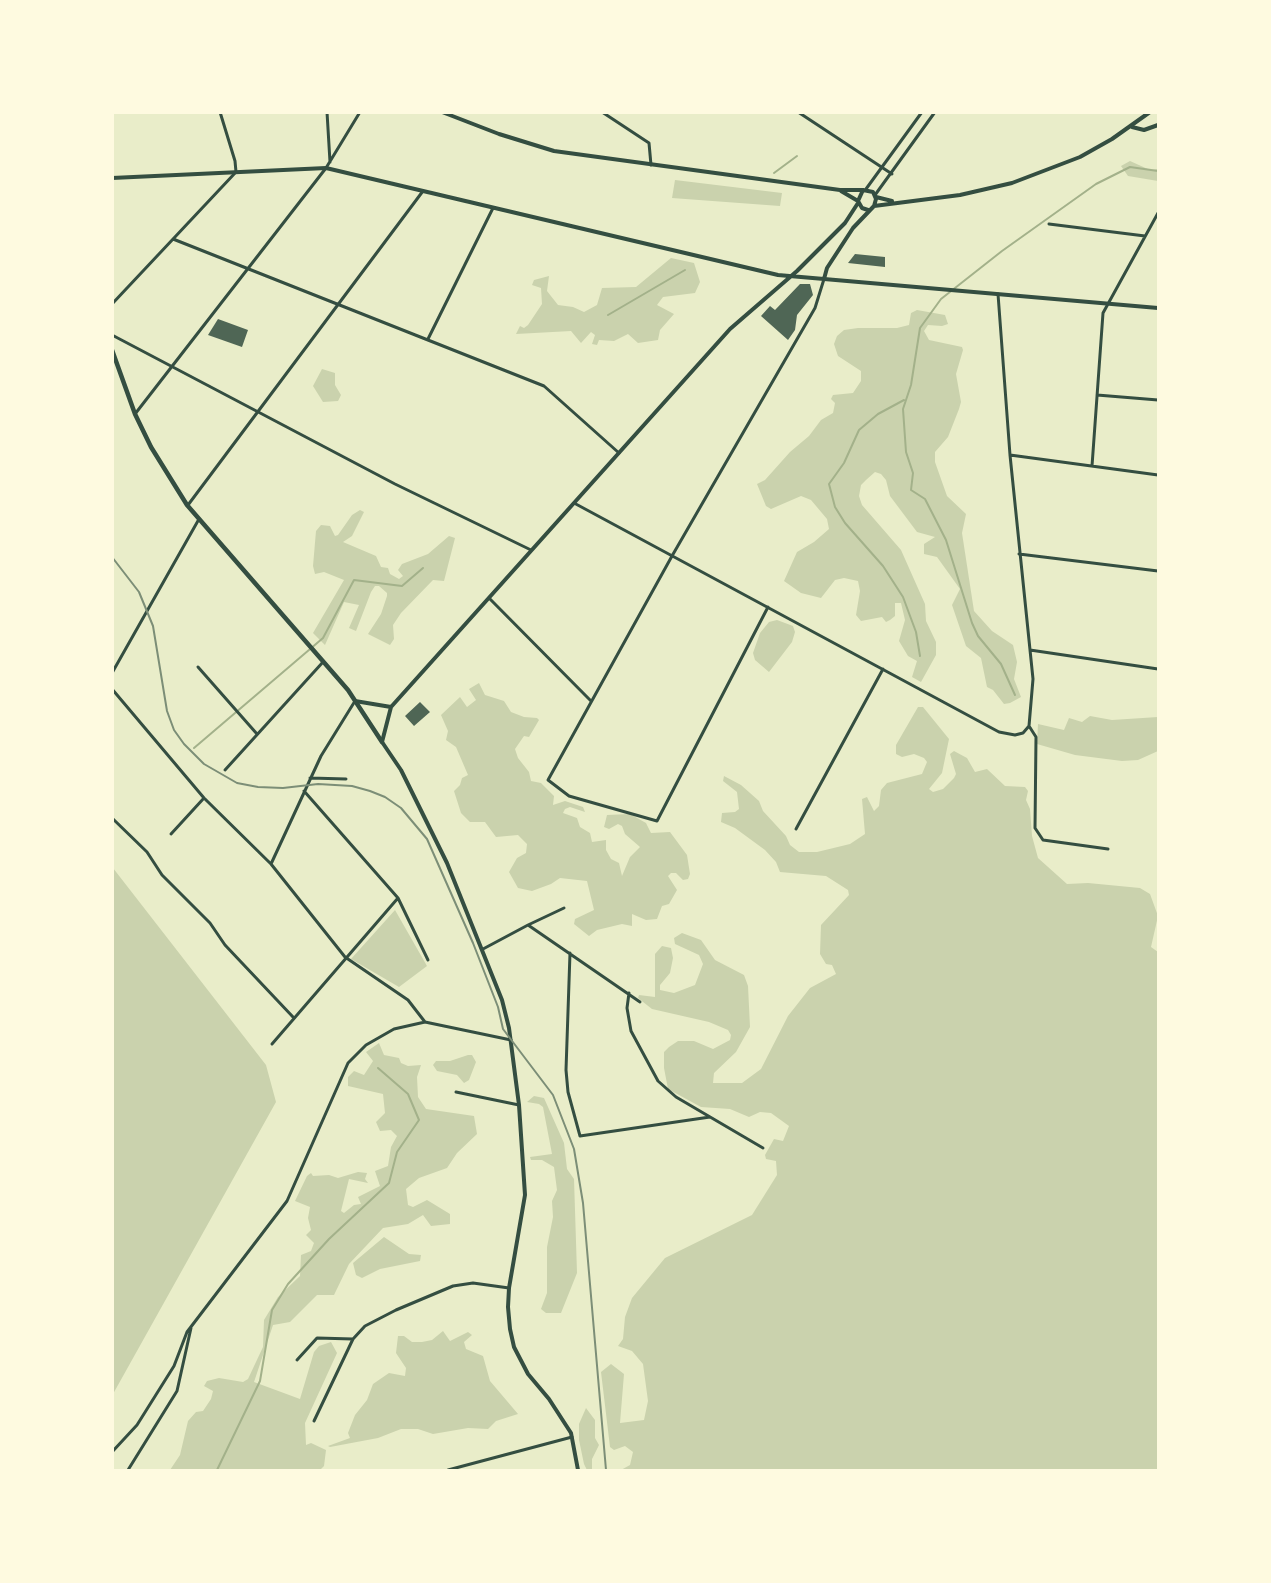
<!DOCTYPE html>
<html>
<head>
<meta charset="utf-8">
<style>
	body { margin:0 }
	#map { position:relative; width:1271px; height:1583px; overflow:hidden; background:#e9edc9; font-family:"Times New Roman",serif }
	canvas { display:block }
	.frame { position:absolute; inset:0; border:114px solid #fefae0; pointer-events:none }
</style>
</head>
<body>
<div id="map">
<canvas width="1271" height="1583"></canvas>
<div class="frame"></div>
</div>
<script>
const ctx = document.querySelector('canvas').getContext('2d');
ctx.lineJoin = 'round';
function paint(path, color) { ctx.fillStyle = color; ctx.fill(path, 'evenodd'); }
const poly = rows => new Path2D(rows.map(r => 'M' + r).join(''));
function trace(path, color, width, dash) { ctx.strokeStyle = color; ctx.lineWidth = width; ctx.lineCap = dash ? 'butt' : 'round'; ctx.setLineDash(dash || []); ctx.stroke(path); }
const green = poly([
	[1130,161,1150,170,1158,169,1158,181,1128,176,1121,166],
	[675,180,782,193,780,206,672,198],
	[671,258,694,263,700,282,695,293,663,297,657,305,674,314,660,330,658,340,638,343,628,334,614,341,599,340,597,345,592,344,595,335,591,332,581,343,571,331,516,334,520,326,524,328,528,325,542,304,541,288,532,285,534,280,549,276,547,291,558,305,573,307,584,312,597,305,602,288,636,287],
	[917,310,945,315,948,324,942,326,928,325,924,331,929,340,962,347,963,350,956,374,961,402,959,409,948,437,935,452,935,462,947,496,966,514,962,533,974,611,992,631,1013,645,1017,662,1014,679,1021,697,1010,703,1004,704,993,690,987,687,981,658,966,646,952,605,960,589,937,557,924,554,924,544,935,537,917,532,890,496,886,480,881,474,875,472,866,480,861,485,859,496,862,505,901,550,925,604,926,621,936,642,936,655,921,682,912,677,917,661,908,656,899,641,905,620,901,603,895,603,895,616,890,620,886,622,882,617,861,621,856,615,860,591,858,581,844,578,835,580,821,598,801,593,784,581,797,552,814,542,829,529,827,519,811,500,801,496,771,509,766,506,757,484,765,480,790,452,809,436,821,420,833,413,835,403,831,399,833,395,853,393,861,381,861,371,838,356,834,344,837,336,844,330,858,328,897,328,909,325,911,313],
	[322,369,335,373,335,385,341,395,338,401,323,402,313,386],
	[360,510,364,512,352,536,343,542,376,556,381,567,388,568,390,574,399,579,403,576,398,570,402,564,428,554,449,536,455,538,444,581,433,580,401,613,393,625,394,639,390,645,368,634,381,614,387,596,387,593,379,586,375,586,371,592,356,631,349,628,359,605,344,602,325,645,313,633,344,580,324,572,315,574,313,566,316,531,321,525,330,526,335,536,338,535,352,515],
	[777,620,793,626,795,632,792,642,769,672,755,660,753,653,760,633,769,622],
	[479,683,485,695,504,701,511,712,524,717,537,718,539,720,529,737,524,736,515,749,518,758,529,772,531,781,541,783,554,796,553,805,565,801,583,807,585,812,570,807,565,809,563,813,577,818,580,827,590,833,592,842,606,840,606,850,611,859,619,863,622,876,630,857,640,847,625,834,622,826,618,824,609,829,604,827,607,815,630,814,646,823,651,833,670,832,687,855,690,874,688,879,683,880,676,873,671,873,668,876,677,890,669,904,662,906,657,919,646,920,632,914,632,926,622,924,597,930,589,936,574,924,575,919,594,910,587,881,560,878,551,884,532,891,518,888,509,872,517,858,526,853,527,844,518,835,496,837,485,822,470,822,461,813,454,791,460,785,462,778,468,775,456,747,446,740,448,731,441,715,460,697,467,707,476,700,469,689],
	[918,707,923,707,949,739,942,773,929,789,933,792,943,789,954,778,956,774,950,754,954,751,967,758,975,772,987,769,1005,786,1025,787,1028,791,1026,800,1030,809,1032,836,1038,858,1067,884,1088,883,1140,888,1150,894,1158,916,1151,947,1158,952,1158,1470,621,1470,630,1465,633,1452,625,1446,614,1450,610,1447,601,1372,611,1364,624,1374,620,1423,644,1420,648,1401,643,1364,632,1351,618,1346,623,1339,625,1317,632,1298,665,1258,752,1215,777,1175,776,1161,766,1159,765,1155,774,1139,783,1141,789,1126,771,1113,760,1112,749,1117,730,1109,701,1107,668,1089,664,1068,664,1052,669,1047,678,1041,694,1041,713,1049,730,1040,731,1035,728,1030,709,1022,652,1009,638,998,639,995,655,997,655,954,662,946,671,948,673,958,670,973,660,985,660,990,674,993,695,985,703,964,699,955,675,944,674,938,682,933,701,940,715,960,744,975,748,986,750,1027,736,1052,714,1073,713,1083,742,1083,761,1069,788,1016,810,988,836,974,832,965,826,964,820,954,821,925,849,895,848,890,826,876,780,872,776,862,765,850,735,828,721,822,722,813,735,812,739,809,737,792,723,781,724,776,741,785,759,801,763,811,786,836,790,845,799,852,817,852,850,844,865,834,862,799,867,797,874,811,879,806,881,790,887,783,922,774,927,762,924,758,914,754,902,757,896,754,896,745],
	[1090,716,1112,720,1158,717,1158,751,1138,760,1122,761,1075,755,1037,744,1038,724,1064,730,1069,718,1082,722],
	[113,868,266,1065,276,1102,113,1394],
	[395,910,427,966,399,987,351,959],
	[379,1043,384,1055,399,1058,401,1063,408,1066,421,1065,417,1077,418,1097,426,1109,474,1116,477,1134,457,1153,447,1168,419,1178,406,1189,408,1205,413,1207,427,1200,450,1214,450,1224,431,1226,423,1215,408,1224,383,1228,349,1264,334,1295,317,1295,290,1322,273,1325,254,1382,300,1399,314,1352,319,1346,331,1342,337,1353,305,1423,306,1445,311,1443,326,1450,324,1466,320,1470,170,1470,180,1455,188,1421,196,1412,203,1411,211,1399,213,1391,204,1386,207,1381,219,1378,243,1382,248,1379,263,1347,264,1320,278,1297,300,1276,301,1255,311,1251,314,1243,306,1235,311,1230,308,1218,310,1207,295,1201,307,1176,311,1173,313,1176,329,1175,338,1178,358,1172,367,1173,365,1179,368,1183,349,1179,341,1211,344,1213,354,1205,361,1204,358,1197,380,1186,375,1171,388,1166,391,1147,397,1136,391,1130,380,1131,376,1122,385,1113,383,1094,348,1086,348,1077,354,1071,364,1075,373,1061,366,1052],
	[468,1055,472,1055,476,1062,469,1080,464,1083,457,1075,437,1071,433,1065,436,1061,450,1061],
	[534,1096,544,1098,564,1143,567,1169,574,1179,577,1273,561,1313,546,1313,541,1309,547,1293,547,1247,553,1217,552,1201,557,1190,554,1167,542,1160,531,1160,530,1157,552,1154,543,1107,539,1104,527,1102],
	[384,1237,409,1254,421,1255,420,1261,380,1269,362,1278,356,1275,353,1263],
	[443,1331,450,1341,468,1332,472,1335,464,1342,466,1349,483,1356,490,1381,518,1414,496,1421,488,1429,468,1428,433,1434,418,1429,401,1429,378,1438,330,1447,328,1446,350,1438,348,1433,355,1415,367,1400,373,1384,389,1373,405,1376,406,1368,396,1353,398,1336,404,1336,412,1342,422,1342,432,1340],
	[586,1408,595,1420,595,1438,599,1445,592,1459,592,1470,587,1470,584,1464,579,1440,579,1424]
]);
const stream = poly([
	[774,173,797,156],
	[608,315,685,270],
	[904,400,878,414,859,430,844,463,829,484,835,507,845,523,883,566,903,597,916,632,920,656],
	[1015,695,1001,664,978,636,972,623,946,540,925,499,911,490,913,473,906,452,903,409,911,385,920,328,941,299,1002,251,1096,184,1130,167,1158,171],
	[194,748,323,638,354,580,402,586,423,568],
	[217,1470,260,1381,272,1310,288,1284,329,1239,389,1183,397,1152,419,1120,408,1094,378,1068]
]);
const building = poly([
	[855,254,885,257,885,267,848,263],
	[800,284,810,284,813,295,797,315,795,330,788,340,761,316,770,306,775,310],
	[218,319,248,330,242,347,208,335],
	[420,702,430,712,414,726,405,716]
]);
const minor = poly([
	[327,112,330,162],
	[602,112,649,143,651,165],
	[798,112,892,174],
	[866,189,922,112],
	[875,195,935,112],
	[1049,224,1145,236],
	[173,239,544,386,619,453],
	[998,294,1010,455,1033,679,1029,726,1036,737,1035,828,1043,840,1108,849],
	[112,304,236,172,235,161,220,112],
	[112,335,395,484,531,550],
	[428,339,493,208],
	[1097,395,1158,400],
	[135,414,326,168,360,112],
	[1010,455,1158,475],
	[1092,466,1103,313,1158,213],
	[574,503,999,732,1015,735,1023,733,1029,726],
	[188,505,423,191],
	[1019,554,1158,571],
	[489,598,591,701],
	[768,607,657,821,569,796,548,780,672,556,815,308,824,279],
	[1030,650,1158,669],
	[198,667,257,734],
	[112,673,199,519],
	[112,689,204,798,271,864,345,957,408,1000,425,1022],
	[225,770,323,662],
	[310,778,346,779],
	[304,791,398,898,428,960],
	[112,818,147,852,162,875,210,923,225,945,293,1017],
	[796,829,883,669],
	[171,834,204,798],
	[271,864,321,756,355,701],
	[528,925,564,908],
	[483,949,528,925,640,1002],
	[570,953,566,1070,568,1092,580,1136,710,1117],
	[629,993,627,1008,631,1031,658,1081,676,1097,763,1148],
	[272,1044,398,898],
	[456,1092,519,1105],
	[297,1360,317,1338,353,1339],
	[314,1421,353,1339,365,1326,396,1310,453,1286,473,1283,509,1288],
	[112,1452,137,1425,174,1366,187,1332,287,1201,348,1063,366,1045,394,1029,425,1022,511,1040],
	[128,1470,177,1391,191,1328],
	[448,1470,572,1437]
]);
const tertiary = poly([
	[442,112,499,134,554,151,840,190,863,190],
	[1132,127,1144,130,1158,125],
	[112,178,326,168,778,275,1158,308],
	[841,191,858,201],
	[876,197,892,201],
	[868,210,862,208,858,201,863,190,873,192,876,199,874,206],
	[824,279,827,268,853,228,874,206,960,195,1012,183,1080,157,1112,139,1150,112],
	[355,701,391,707],
	[578,1470,571,1433,549,1399,528,1374,514,1347,510,1329,508,1307,509,1288,525,1195,519,1105,509,1028,502,1000,447,863,401,770,382,742,391,707,730,329,797,271,845,223,858,203]
]);
const secondary = poly([
	[112,350,135,414,151,447,187,505,348,690,382,742]
]);
const rail = poly([
	[112,557,139,592,153,626,167,711,174,730,184,744,204,764,237,783,258,787,283,788,318,784,352,786,370,791,385,797,401,808,427,839,473,943,498,1007,503,1029,553,1095,574,1149,583,1203,606,1470]
]);
paint(green, '#cad2ad');
trace(stream, '#a3b18a', 2);
paint(building, '#4f6655');
trace(minor, '#344e41', 3);
trace(tertiary, '#344e41', 4);
trace(secondary, '#344e41', 4.5);
trace(rail, '#7c8e77', 2);
</script>
</body>
</html>
